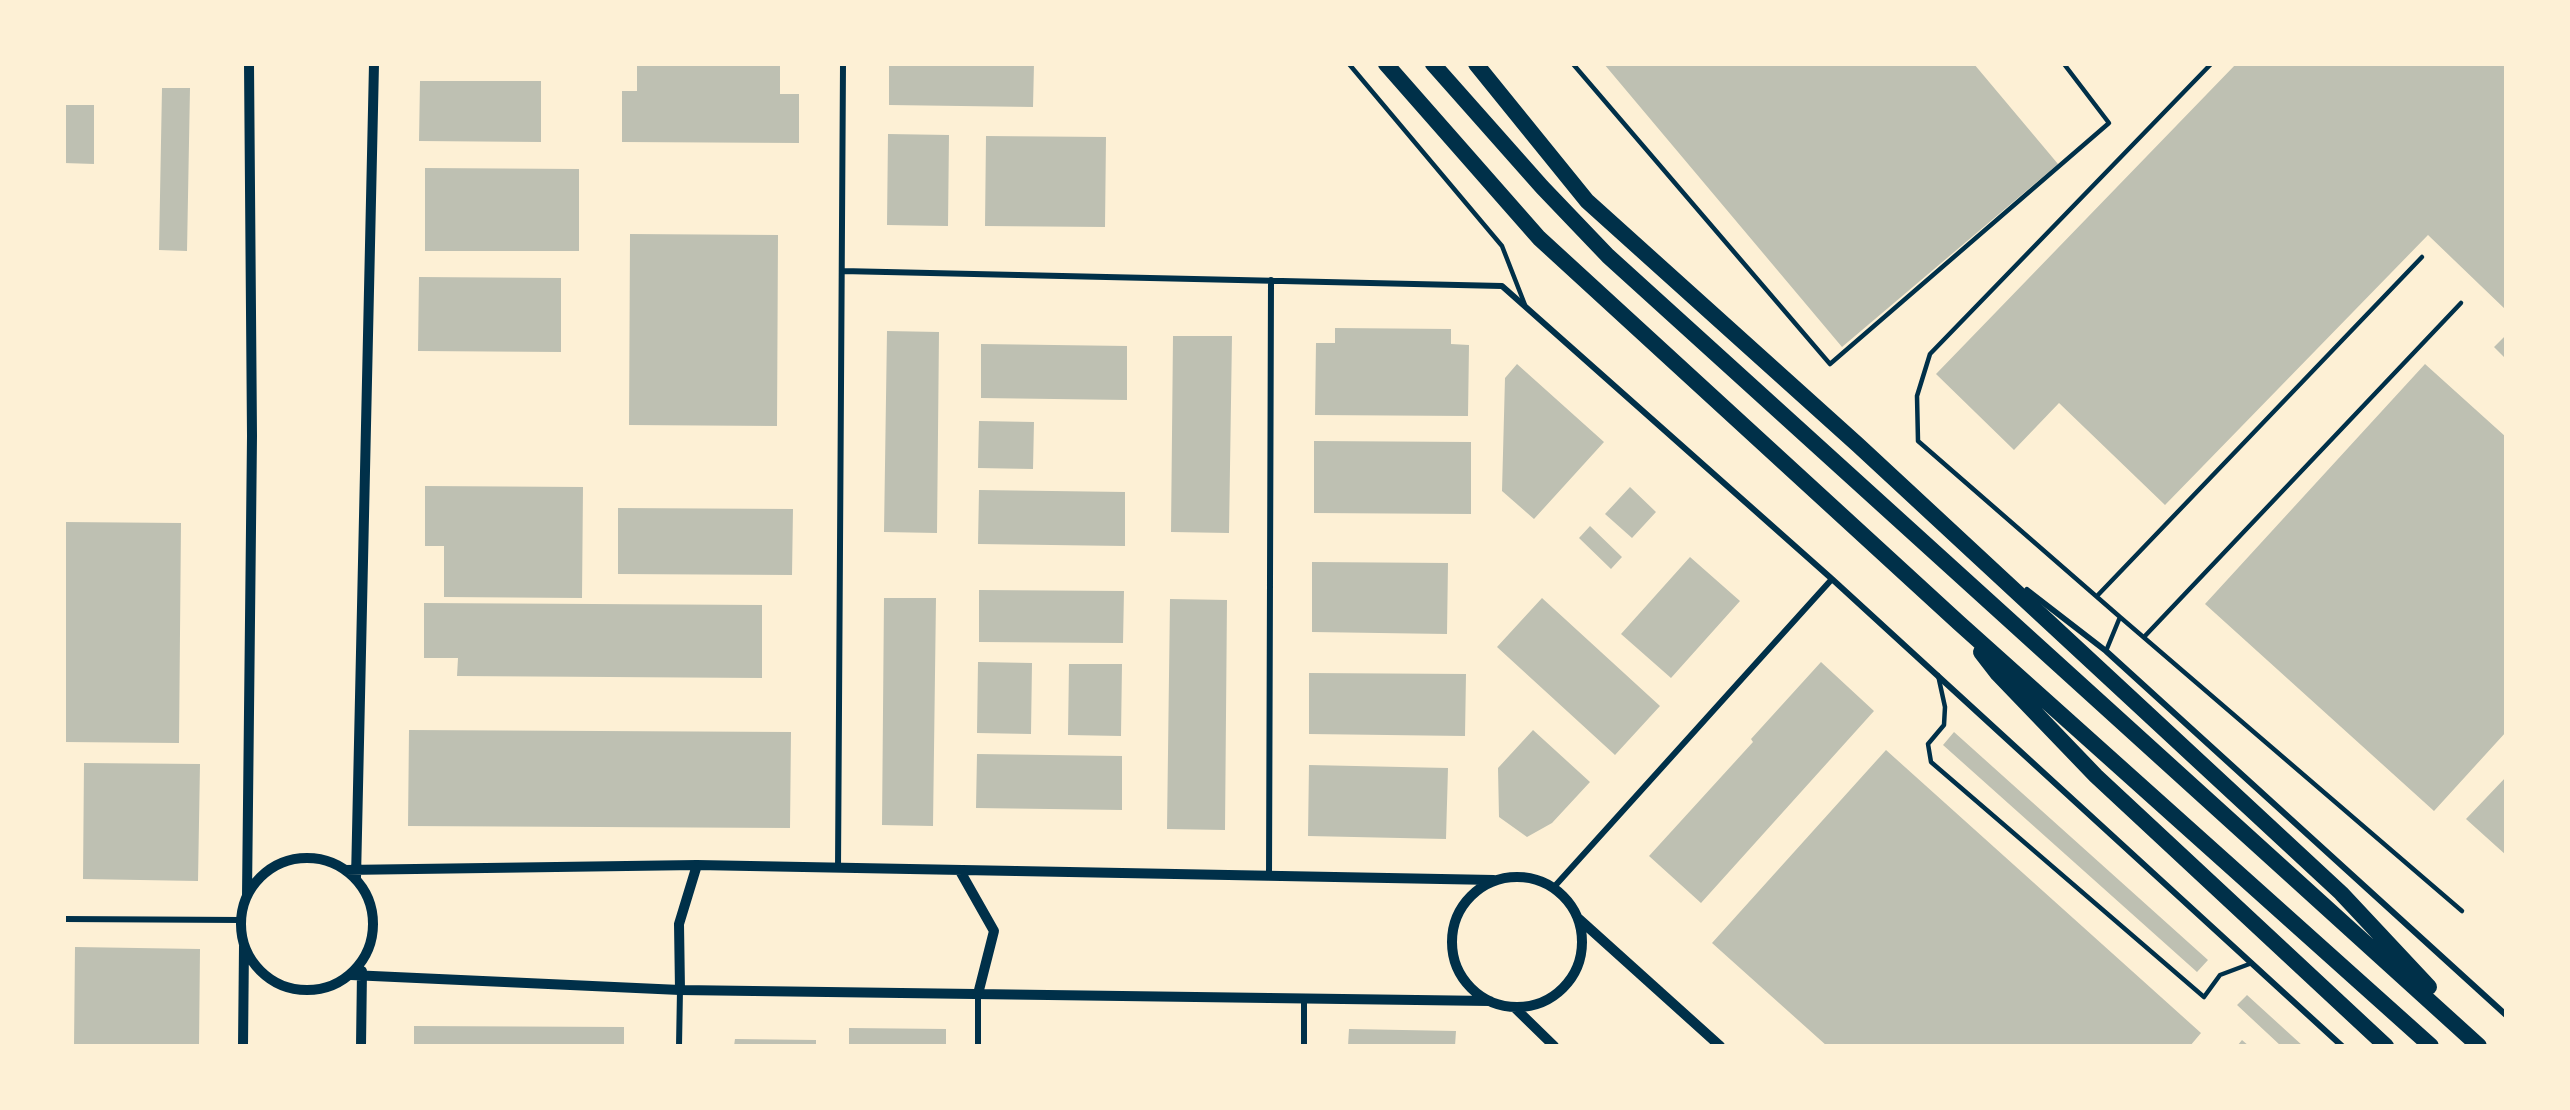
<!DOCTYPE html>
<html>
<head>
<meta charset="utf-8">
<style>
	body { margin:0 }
	#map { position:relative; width:2570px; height:1110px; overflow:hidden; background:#fdf0d5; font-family:"Public Sans",sans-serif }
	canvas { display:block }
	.frame { position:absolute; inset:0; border:66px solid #fdf0d5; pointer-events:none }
</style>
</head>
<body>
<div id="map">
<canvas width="2570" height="1110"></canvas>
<div class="frame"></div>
</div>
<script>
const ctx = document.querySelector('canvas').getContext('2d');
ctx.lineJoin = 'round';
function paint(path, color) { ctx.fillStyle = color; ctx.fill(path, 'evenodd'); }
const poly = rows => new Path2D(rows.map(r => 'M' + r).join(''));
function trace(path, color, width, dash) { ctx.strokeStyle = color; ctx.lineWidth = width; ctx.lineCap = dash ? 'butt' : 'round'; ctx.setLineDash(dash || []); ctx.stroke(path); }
const building = poly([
	[637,64,780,64,780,94,799,94,799,143,622,142,622,91,637,91],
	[889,64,1034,64,1033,107,889,105],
	[1604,64,1974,64,2058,164,1842,347],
	[2236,64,2506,64,2506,310,2428,235,2165,505,2059,403,2014,450,1936,374],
	[420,81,541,81,541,142,419,141],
	[162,88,190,88,187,251,159,250],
	[64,105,94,105,94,164,64,163],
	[888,134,949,135,948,226,887,225],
	[986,136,1106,137,1105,227,985,226],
	[425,168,579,169,579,251,425,251],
	[630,234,778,235,777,426,629,425],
	[419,277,561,278,561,352,418,351],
	[1335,328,1451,329,1451,344,1469,345,1468,416,1315,415,1316,343,1335,343],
	[887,331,939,332,937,533,884,532],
	[2506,335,2506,359,2494,347],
	[1173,336,1232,336,1229,533,1171,532],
	[981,344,1127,346,1127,400,981,398],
	[1517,364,1604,442,1534,519,1502,491,1505,378],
	[2425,364,2506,437,2506,732,2434,811,2205,604],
	[979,421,1034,422,1033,469,978,468],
	[1314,441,1471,442,1471,514,1314,513],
	[425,486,583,487,582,598,444,597,444,546,425,546],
	[1630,487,1656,512,1632,538,1605,514],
	[979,490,1125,492,1125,546,978,544],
	[618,508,793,509,792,575,618,574],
	[64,522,181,523,179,743,64,742],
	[1590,526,1622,557,1611,569,1579,538],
	[1690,557,1740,601,1671,678,1621,634],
	[1312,562,1448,563,1447,634,1312,632],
	[979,590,1124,591,1123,643,979,642],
	[884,598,936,598,933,826,882,825],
	[1542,598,1660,706,1615,755,1497,647],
	[1170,599,1227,600,1225,830,1167,829],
	[424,603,762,605,762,678,457,676,458,658,424,658],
	[978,662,1032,663,1031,734,977,733],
	[1821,662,1874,711,1701,903,1649,856,1753,742,1751,739],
	[1069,664,1122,664,1121,736,1068,735],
	[1309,673,1466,674,1465,736,1309,734],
	[409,730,791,732,790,828,408,826],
	[1533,730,1590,782,1552,823,1527,837,1499,817,1498,768],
	[1954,732,2208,960,2197,972,1943,745],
	[1886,750,2201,1033,2190,1046,1827,1046,1712,943],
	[977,754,1122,756,1122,810,976,808],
	[84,763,200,764,198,881,83,879],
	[1309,765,1448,768,1446,839,1308,836],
	[2506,777,2506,855,2466,819],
	[75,947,200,949,199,1046,74,1046],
	[2247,995,2303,1046,2281,1046,2237,1005],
	[414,1026,624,1027,624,1046,414,1046],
	[849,1028,946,1029,946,1046,849,1046],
	[1349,1029,1456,1031,1455,1046,1348,1046],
	[735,1039,816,1040,816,1046,734,1046],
	[2242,1040,2249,1046,2237,1046]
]);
const service = poly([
	[1349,64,1502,246,1525,305],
	[1573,64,1830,364,2109,123,2064,64],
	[2097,596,2422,257],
	[2120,617,2462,911],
	[2144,637,2461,303],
	[2106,651,2120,617,1918,441,1917,396,1930,354,2211,64],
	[1938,675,1945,707,1944,725,1928,744,1931,762,2204,997,2220,975,2252,963]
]);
const minor = poly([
	[842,271,1502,286,1832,579,2342,1046],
	[2027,590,2106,651,2506,1015],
	[838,868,843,64],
	[1269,876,1271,280],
	[1554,887,1832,579],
	[64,919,241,920],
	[679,1046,680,990],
	[978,1046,978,994],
	[1304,1046,1304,999]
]);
const tertiary = poly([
	'241 924a66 66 0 1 1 132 0a66 66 0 1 1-132 0Z',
	[345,870,697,865,1494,880],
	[960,871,994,931,978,994],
	'1452 942a65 65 0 1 1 130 0a65 65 0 1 1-130 0Z',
	[356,878,374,64],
	[247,895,252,436,249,64],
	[1579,919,1720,1046],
	[351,975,680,990,1490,1001],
	[680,990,679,924,697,865],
	[1514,1007,1554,1046],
	[243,1046,244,946],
	[361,1046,362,971]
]);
const motorway = poly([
	[1386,64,1539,238,1959,623,2431,1046],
	[1433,64,1542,187,1608,256,2479,1046],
	[1476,64,1587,201,1858,445,2341,893,2429,987],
	[1981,652,1998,674,2096,776,2386,1046]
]);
paint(building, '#bec0b2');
trace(service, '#003049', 4.5);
trace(minor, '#003049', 6);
trace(tertiary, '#003049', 10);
trace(motorway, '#003049', 16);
</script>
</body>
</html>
